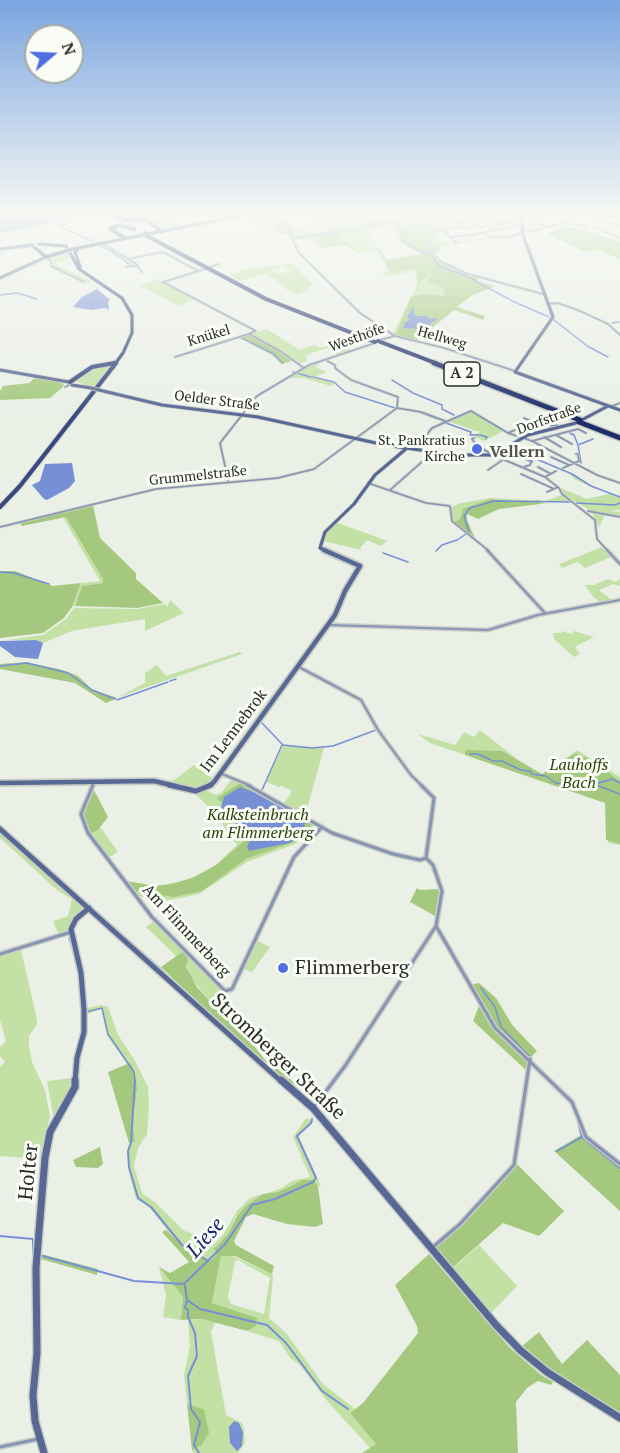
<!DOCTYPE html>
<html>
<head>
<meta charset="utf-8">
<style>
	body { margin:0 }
	#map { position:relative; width:620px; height:1453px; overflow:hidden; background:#ebf0e7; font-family:"PT Serif",serif }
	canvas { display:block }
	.north { position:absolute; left:24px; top:24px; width:60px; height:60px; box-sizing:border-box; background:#f9fdf5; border:2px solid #a6a9a3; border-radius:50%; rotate:71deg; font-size:16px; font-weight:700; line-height:24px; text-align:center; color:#2a2c29 }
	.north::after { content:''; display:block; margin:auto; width:21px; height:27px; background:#4f6ee2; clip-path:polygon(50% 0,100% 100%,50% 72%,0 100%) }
</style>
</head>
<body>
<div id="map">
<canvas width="620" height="1453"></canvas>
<div class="north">N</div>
</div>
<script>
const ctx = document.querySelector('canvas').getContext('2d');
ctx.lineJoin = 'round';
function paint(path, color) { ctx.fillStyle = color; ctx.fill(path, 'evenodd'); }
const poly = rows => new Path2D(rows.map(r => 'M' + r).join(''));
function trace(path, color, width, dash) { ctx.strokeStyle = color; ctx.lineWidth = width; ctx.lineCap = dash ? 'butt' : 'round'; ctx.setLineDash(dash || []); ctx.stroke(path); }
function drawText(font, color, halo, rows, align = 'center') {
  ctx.font = font + ' "PT Serif",serif'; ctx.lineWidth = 6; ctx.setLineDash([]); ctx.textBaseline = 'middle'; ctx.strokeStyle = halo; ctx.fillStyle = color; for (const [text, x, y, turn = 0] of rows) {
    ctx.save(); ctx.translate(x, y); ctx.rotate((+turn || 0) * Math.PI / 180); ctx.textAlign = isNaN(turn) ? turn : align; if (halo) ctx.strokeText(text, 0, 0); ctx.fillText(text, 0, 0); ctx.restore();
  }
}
const green = poly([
	[246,215,265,215,280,226,274,230,264,228,244,218,213,223],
	[349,215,374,227,369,229,377,248,358,252,340,238,335,230,296,236,291,228,330,216],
	[438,215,449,215,464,220,446,223,450,230,470,229,465,221,467,221,473,229,492,228,484,216,487,215,496,226,519,222,516,215,519,215,521,222,489,229,437,231,441,234,436,235,438,243,446,242,450,244,483,237,492,238,430,249,433,241,432,218,444,223,449,219],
	[104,244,136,266,126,263,101,246,74,252,76,256,56,264,92,282,89,284,51,265,52,261,50,256],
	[297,263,295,265,297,269,313,285,309,287,308,290,298,295,284,288,266,273,239,281,230,275,241,272,238,270,279,265,282,268,272,270,275,273,288,272,291,271,281,265],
	[425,266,445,288,446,295,395,335,393,334,417,284,416,273,412,271,390,276,379,273],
	[156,279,195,299,179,306,140,286],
	[267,329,300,350,314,345,321,348,336,342,353,351,340,356,327,348,306,355,307,361,299,364,250,334],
	[318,363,320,364,316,367,327,372,313,377,335,383,331,386,303,378,290,378,309,366],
	[111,366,95,388,75,381,91,368],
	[470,411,498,429,503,431,484,441,474,437,481,431,476,431,447,421],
	[567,472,606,493,620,496,620,510,608,511,620,512,620,516,593,512,605,515,599,527,591,511,563,494,561,488,587,499,609,494,576,480],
	[562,495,573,502,544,502,545,504,540,504,539,500,525,502,491,499,463,511,459,520,454,522,453,520,451,507,461,503,491,498,545,501],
	[63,517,66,517,103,579,103,583,82,586,75,606,72,607,81,583,100,581],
	[335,522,377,537,387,541,381,546,367,540,360,548,362,550,323,541,326,533],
	[602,547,611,557,585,568,578,562,562,568,559,564],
	[608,579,616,582,620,579,620,586,613,584,599,590,613,601,602,603,594,598,585,585,594,585],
	[170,600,184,613,145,631,145,619,72,631,43,643,36,640,6,640,43,635,66,619,74,608,138,609,164,604,168,606],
	[562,631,572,634,574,631,594,637,575,647,580,654,574,657,554,639,553,633,561,633],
	[240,652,242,654,116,698,145,683,145,673,157,665,166,676],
	[480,730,535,773,543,775,577,750,620,777,620,845,608,843,612,804,430,743,418,734,455,745,464,732,474,737],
	[283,745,324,748,305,816,284,803,292,791,282,786,279,787,266,782],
	[194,765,215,780,209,785,195,790,171,782],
	[232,779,240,783,237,785,315,825,295,844,247,862,199,894,165,901,138,896,126,881,157,886,187,880,210,870,237,845,213,811,196,795,206,790,215,795,221,793],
	[101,828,118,852,108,858,90,834],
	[0,831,82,907,82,911,67,932,59,935,53,921,68,916,72,899,58,891,0,838],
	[154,921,224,992,211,1003,190,976,182,952,176,956,146,927],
	[256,940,270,947,252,972,242,969],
	[21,950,36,1015,37,1024,29,1036,29,1045,32,1062,45,1090,50,1116,40,1159,0,1156,0,1067,5,1062,0,1056,0,1047,6,1041,0,1020,0,955],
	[102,1005,108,1007,118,1035,134,1059,148,1087,149,1107,147,1134,138,1148,134,1166,142,1193,156,1203,184,1231,192,1233,198,1238,207,1251,223,1235,237,1211,250,1198,280,1189,292,1181,310,1177,293,1137,306,1118,314,1121,298,1135,321,1186,318,1187,314,1180,294,1184,278,1192,263,1194,236,1216,228,1234,216,1247,217,1254,211,1260,191,1254,180,1246,150,1208,136,1199,128,1168,127,1152,129,1143,135,1142,131,1121,137,1090,130,1063,127,1064,107,1036,101,1009,87,1014,87,1008],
	[72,1078,71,1089,52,1120,53,1115,47,1081],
	[479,1245,517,1286,491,1313,453,1268],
	[228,1254,272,1274,273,1278,269,1318,286,1333,323,1384,355,1409,350,1413,377,1444,370,1448,328,1402,299,1364,290,1358,279,1341,247,1331,256,1326,212,1303,221,1256],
	[238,1260,270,1278,264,1314,231,1304,228,1297,235,1261],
	[159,1267,183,1297,181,1320,163,1317,166,1296],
	[202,1319,215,1322,211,1332,226,1415,241,1422,244,1428,245,1443,238,1453,193,1453,192,1450,201,1446,204,1409,187,1404,184,1375,190,1346,188,1321]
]);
const forest = poly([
	[116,215,144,217,166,215,175,217,179,225,160,228,148,220,128,220],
	[265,215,283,215,291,222,291,229,296,236,335,230,342,237,341,238,358,252,380,248,386,260,422,254,402,243,391,225,374,227,365,222,387,218,385,215,430,216,432,218,433,238,430,248,440,247,440,251,435,254,439,259,460,271,479,278,477,281,495,286,471,296,457,307,485,316,483,320,454,310,416,341,395,336,411,297,424,294,445,296,443,288,427,281,432,274,429,274,418,284,416,270,412,268,390,273,378,250,357,253,346,245,323,248,308,237,295,240,294,237,274,230,280,226],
	[564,226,584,230,620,242,620,259,595,249,587,252,547,234],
	[249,335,279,351,292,361,281,364,272,355,239,338],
	[37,376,64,384,63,387,50,398,0,400,0,391,3,386,29,383],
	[491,499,525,502,539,500,540,504,499,509,478,519,467,514,467,520,475,538,454,522,459,520,463,511,462,509],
	[93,505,100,538,136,573,136,579,163,603,137,608,75,606,82,586,103,583,103,579,66,517,22,526,20,523],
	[0,571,15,571,53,586,81,583,72,607,64,618,43,633,0,638],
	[26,662,63,670,78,676,93,690,118,698,106,703,75,683,0,669,0,664],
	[465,750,502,751,542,774,576,753,591,760,620,781,620,844,606,840,605,803,465,755],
	[240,783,260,792,313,824,294,842,246,859,202,891,174,897,134,891,125,881,155,886,173,884,194,877,218,864,244,841,232,827,237,826,247,830,251,837,247,847,249,851,290,843,224,797,222,803,217,798],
	[94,790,108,817,98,830,90,834,83,816,83,807,91,791],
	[417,888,420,890,438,889,440,894,435,916,410,902],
	[182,952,188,958,186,967,197,987,216,1008,239,1027,266,1061,288,1076,306,1098,244,1046,161,967],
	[479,983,496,998,513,1026,537,1051,530,1058,496,1027,470,985],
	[479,1006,494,1028,529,1060,527,1071,473,1021],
	[130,1063,135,1072,137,1090,132,1121,135,1142,129,1143,108,1072],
	[581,1135,620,1166,620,1211,554,1151],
	[100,1147,103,1164,98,1168,76,1167,73,1160],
	[517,1164,564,1211,539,1236,503,1223,452,1268,435,1248,461,1226],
	[303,1180,314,1180,318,1187,323,1224,315,1227,287,1224,253,1214,246,1217,234,1241,236,1245,274,1266,272,1274,235,1256,221,1256,212,1303,257,1318,256,1326,247,1331,202,1319,181,1320,183,1297,159,1267,170,1273,189,1262,162,1232,166,1230,191,1254,211,1260,217,1254,213,1248,216,1247,228,1234,237,1216,246,1206,263,1194,278,1192],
	[41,1254,98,1269,97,1275,41,1259],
	[429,1254,510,1348,541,1375,553,1382,551,1385,538,1381,527,1388,516,1402,518,1453,362,1453,376,1444,350,1413,363,1403,418,1333,417,1326,395,1285],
	[539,1332,562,1364,587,1340,620,1375,620,1415,549,1369,521,1347],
	[187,1404,204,1409,209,1433,201,1446,192,1450]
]);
const water = poly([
	[0,215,66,215,51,223,0,233],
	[97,289,110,300,108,302,109,310,105,308,91,310,73,307,82,297],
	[414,307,414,316,428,316,428,319,439,318,423,329,403,328,405,322,410,320,407,316],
	[72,463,75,481,69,488,47,500,44,499,32,485,40,481,45,464],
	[36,640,43,643,38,659,15,657,0,646,0,641],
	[240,787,266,797,305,822,304,832,290,843,249,851,247,847,251,837,247,830,237,826,233,818,221,807,224,797],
	[234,1421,239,1423,243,1432,242,1446,237,1451,230,1443,229,1427]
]);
const streamFar1 = poly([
	[74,215,61,220,66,224,59,226,94,242],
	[389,215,397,222,404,234,401,237,403,241,419,251,428,253],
	[459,219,466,215],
	[450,221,458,220],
	[364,225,372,226],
	[448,228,473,228,471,227],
	[296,238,378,226,394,220],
	[100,245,118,255],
	[429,253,434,259],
	[119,256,131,266],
	[435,260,440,267,467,276,486,287],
	[488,288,509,299],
	[0,295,17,293,37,299],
	[510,300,549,317],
	[554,320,586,345],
	[612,323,619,322],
	[242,338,274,354,283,363],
	[587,346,608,357],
	[293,372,311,377],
	[313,377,334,382,345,392,395,408],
	[392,380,413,393,442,405,442,409,454,415],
	[419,412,437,419],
	[446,423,471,432,470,435,479,435],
	[570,433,574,435,578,445,581,463],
	[480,435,487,437,486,439],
	[578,445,593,439],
	[510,448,532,457],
	[534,458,572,474,591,486,620,497],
	[576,503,615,505,620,503],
	[436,551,442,545,457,540,469,532,464,516,470,508,494,501,572,502],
	[383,553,408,562],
	[0,572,14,573,49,584],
	[0,666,27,663,68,673,92,690,115,699],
	[170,681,176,679],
	[117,700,168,682],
	[261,722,283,745,312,748,333,746,376,730],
	[470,754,478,754,493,761,502,761,521,770,530,771,532,774,546,776,554,782,572,788,583,783,595,784,612,779,620,783],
	[596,785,620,794],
	[262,790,282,745],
	[14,845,60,886],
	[30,852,161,969],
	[69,938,74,954],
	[481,988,495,1007,501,1027,529,1056],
	[86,1012,102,1008,108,1034,134,1072,135,1082]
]);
const stream = poly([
	[135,1080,131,1143,128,1151,129,1167,138,1198,151,1207,182,1245,208,1261],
	[578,1122,582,1137,620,1168],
	[557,1151,582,1137],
	[0,1236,33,1239,33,1253],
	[43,1256,134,1281,184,1284,225,1244,252,1205,275,1199,313,1182,316,1178,297,1136,311,1123,312,1119],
	[185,1286,187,1300,200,1309,267,1325,286,1343,322,1391,348,1409],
	[187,1301,185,1308,188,1310,188,1317,195,1333,197,1356,188,1376,191,1409,200,1422,194,1445,199,1453]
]);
const streetFar2 = poly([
	[280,215,287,221,286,226,299,253,360,313,395,336,444,348,515,371],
	[359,215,365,221],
	[424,215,431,222,430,250,440,261,468,274,543,294],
	[492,215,498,224,514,221,510,215],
	[501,215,506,222],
	[530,215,534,223,530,225],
	[581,215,620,225],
	[607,215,620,218],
	[377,218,375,216,381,215],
	[471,218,477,227,486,226,478,216],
	[531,219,561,215],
	[568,219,575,215],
	[600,219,612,216],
	[461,222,464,227,455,227,453,224,485,215],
	[534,223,543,225],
	[595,228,620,238],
	[524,229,532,231,562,223,587,226],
	[431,231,444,231,457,243],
	[483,233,492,237,511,237,523,232],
	[449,237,472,235,523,224],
	[104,244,136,264,142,272],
	[46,257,50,260,51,266,84,282],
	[128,259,163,252,198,271],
	[126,267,137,266],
	[211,267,219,264],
	[163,282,256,331],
	[163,282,205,269],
	[548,304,558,303,580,311,608,324,620,335],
	[255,331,249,334,280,351,304,368],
	[380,340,395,336],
	[175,357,249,334],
	[327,361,335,365,335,368,351,380,398,397,397,407],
	[65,387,69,385],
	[610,407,620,403],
	[544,416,545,425],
	[533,422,543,427],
	[508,433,533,422,524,418],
	[528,435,545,426,557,425],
	[556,435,572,444],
	[544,437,561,447],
	[474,438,472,439,477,446,494,455],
	[532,441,578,429,586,433],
	[477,446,472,448,478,454],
	[415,450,432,428,471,411,508,433,532,441,597,475,620,483],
	[524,452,533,456],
	[493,455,545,477,559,488,562,494,595,520,597,539,608,551],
	[517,455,532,462],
	[551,457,569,465],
	[524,467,530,465,533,456,538,453],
	[538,467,551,474],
	[563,468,579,461,578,454,576,454],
	[488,470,504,459],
	[521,474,552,488],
	[545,477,556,471],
	[228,480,220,443,257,396,309,365,375,343],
	[368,483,426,503,450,506,452,521,489,551],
	[390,490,432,453],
	[547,492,558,487],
	[588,511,620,517],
	[0,527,156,489,278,478,314,469,397,408,421,412,445,421]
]);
const streetFar1 = poly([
	[487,550,545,613],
	[607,550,620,564],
	[330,625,488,630,538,615,620,600],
	[299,667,361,700,378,730,411,775,422,786],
	[222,774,251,786],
	[92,786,94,782]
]);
const street = poly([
	[93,785,81,814,88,833,152,917,225,991,232,989,294,857,322,827],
	[247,785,332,833,393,854,420,860,426,858],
	[421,785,434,798,426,858],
	[436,926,495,1028,572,1102,586,1137,620,1164],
	[0,954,71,932],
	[314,1107,345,1066,436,926,442,891,433,865,426,858],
	[433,1247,460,1224,514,1165,530,1059],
	[0,1447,38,1439]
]);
const secondaryFar3 = poly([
	[521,215,523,235,553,317,515,372,620,410],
	[0,249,33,245],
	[0,278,46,257],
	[0,370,69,382],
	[72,385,91,388],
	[99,390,162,405,258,417,385,445,455,455,493,455,528,435,576,423,608,406],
	[327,551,320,548,325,532,354,504,375,475,407,448]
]);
const secondaryFar2 = poly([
	[0,783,154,781,175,786],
	[209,786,214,782,335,615,345,591,360,566,324,550]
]);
const secondaryFar1 = poly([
	[169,785,196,791,211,785],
	[0,829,282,1082],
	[75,1082,77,1058,84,1032,84,1010,81,973,71,929,76,919,89,908]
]);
const secondary = poly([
	[281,1080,313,1108,496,1325,520,1350,547,1372,620,1418],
	[44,1453,35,1421,33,1395,37,1353,36,1268,45,1158,50,1132,75,1087,75,1080]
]);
const primaryFar1 = poly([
	[39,244,66,246,79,269,122,298,132,315,132,333,123,353,115,364],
	[34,247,46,257,66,251],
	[73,249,244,215],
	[78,249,75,252,80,267],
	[108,364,115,363]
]);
const primary = poly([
	[70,382,92,367,115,363],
	[0,507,20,486,116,363]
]);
const highwayFar1 = poly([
	[113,216,126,220,146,220,161,231],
	[145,235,266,299,375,342],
	[124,238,110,228,120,225,134,229],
	[378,341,438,364]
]);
const highway = poly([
	[434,363,580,420],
	[579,422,620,438]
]);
const secondaryBridge = poly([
	[91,388,99,390]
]);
const primaryBridge = poly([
	[66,251,73,249]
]);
const highwayBridge = poly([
	[145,233,148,234]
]);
const markers = [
	[477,449,6,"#4f6ee2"],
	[283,968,6,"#4f6ee2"]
];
const farStreetnames = [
	["Knükel",209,336,-17],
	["Westhöfe",357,338,-20],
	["Hellweg",442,338,16],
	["Oelder Straße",217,401,7],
	["Dorfstraße",549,419,-20],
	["Grummelstraße",198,476,-6]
];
const farPoinames = [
	["St. Pankratius",465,441],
	["Kirche",465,457]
];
const shields = [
	[462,374,36]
];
const shieldNames = [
	["A 2",462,374]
];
const farQuarternames = [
	["Vellern",517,452]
];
const streetNames = [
	["Im Lennebrok",234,731,-53],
	["Am Flimmerberg",186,931,47]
];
const parkNames = [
	["Lauhoffs",579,765],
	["Bach",579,783],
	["Kalksteinbruch",258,815],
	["am Flimmerberg",258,833]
];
const nearPoinames = [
	["Flimmerberg",295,968]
];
const nearStreetnames = [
	["Stromberger Straße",278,1057,43],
	["Holter",29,1172,-84]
];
const nearWaternames = [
	["Liese",206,1238,-49]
];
paint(green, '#c3e1a5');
paint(forest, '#a4c97e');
paint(water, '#778fd5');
trace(streamFar1, '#778fd5', 1.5);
trace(stream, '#778fd5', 2);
trace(streetFar2, '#c8cdc5', 3);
trace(streetFar1, '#c8cdc5', 5);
trace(street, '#c8cdc5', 6);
trace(secondaryFar3, '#c8cdc5', 4.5);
trace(secondaryFar2, '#c8cdc5', 8);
trace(secondaryFar1, '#c8cdc5', 8);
trace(secondary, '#c8cdc5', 10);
trace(primaryFar1, '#c8cdc5', 4.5);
trace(primary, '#c8cdc5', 6);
trace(highwayFar1, '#c8cdc5', 5);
trace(highway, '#c8cdc5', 8);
trace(streetFar2, '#8894b3', 1.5);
trace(streetFar1, '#8894b3', 2);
trace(street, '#8894b3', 3);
trace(secondaryFar3, '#586895', 3);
trace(secondaryFar2, '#586895', 4.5);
trace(secondaryFar1, '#586895', 5);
trace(secondary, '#586895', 7);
trace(primaryFar1, '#37497e', 3);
trace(primary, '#37497e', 4);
trace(highwayFar1, '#1d2d6a', 4);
trace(highway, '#1d2d6a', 5);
trace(secondaryBridge, '#c8cdc5', 4.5, []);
trace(primaryBridge, '#c8cdc5', 4.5, []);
trace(highwayBridge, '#c8cdc5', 5, []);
trace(secondaryBridge, '#586895', 3);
trace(primaryBridge, '#37497e', 3);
trace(highwayBridge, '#1d2d6a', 4);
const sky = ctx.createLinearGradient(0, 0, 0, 418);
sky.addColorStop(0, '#7ba5e0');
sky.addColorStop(0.51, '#f6f8f4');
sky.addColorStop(1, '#f6f8f400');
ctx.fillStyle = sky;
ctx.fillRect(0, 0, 620, 418);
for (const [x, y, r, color] of markers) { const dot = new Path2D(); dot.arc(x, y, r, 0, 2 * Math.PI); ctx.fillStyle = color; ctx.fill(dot); trace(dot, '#f9fdf5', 2); }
drawText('14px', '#2a2c29', '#f9fdf5', farStreetnames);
drawText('14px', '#2a2c29', '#f9fdf5', farPoinames, 'right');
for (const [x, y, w] of shields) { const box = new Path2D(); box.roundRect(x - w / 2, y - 12, w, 24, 4.5); ctx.fillStyle = '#f9fdf5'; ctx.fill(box); trace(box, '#2a2c29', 1.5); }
drawText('bold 15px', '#2a2c29', null, shieldNames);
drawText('bold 16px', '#51554e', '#f9fdf5', farQuarternames);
drawText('16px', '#2a2c29', '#f9fdf5', streetNames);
drawText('italic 16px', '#2b420b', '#f9fdf5', parkNames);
drawText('20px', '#2a2c29', '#f9fdf5', nearPoinames, 'left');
drawText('20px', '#2a2c29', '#f9fdf5', nearStreetnames);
drawText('italic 21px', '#182677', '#f9fdf5', nearWaternames);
</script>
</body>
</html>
